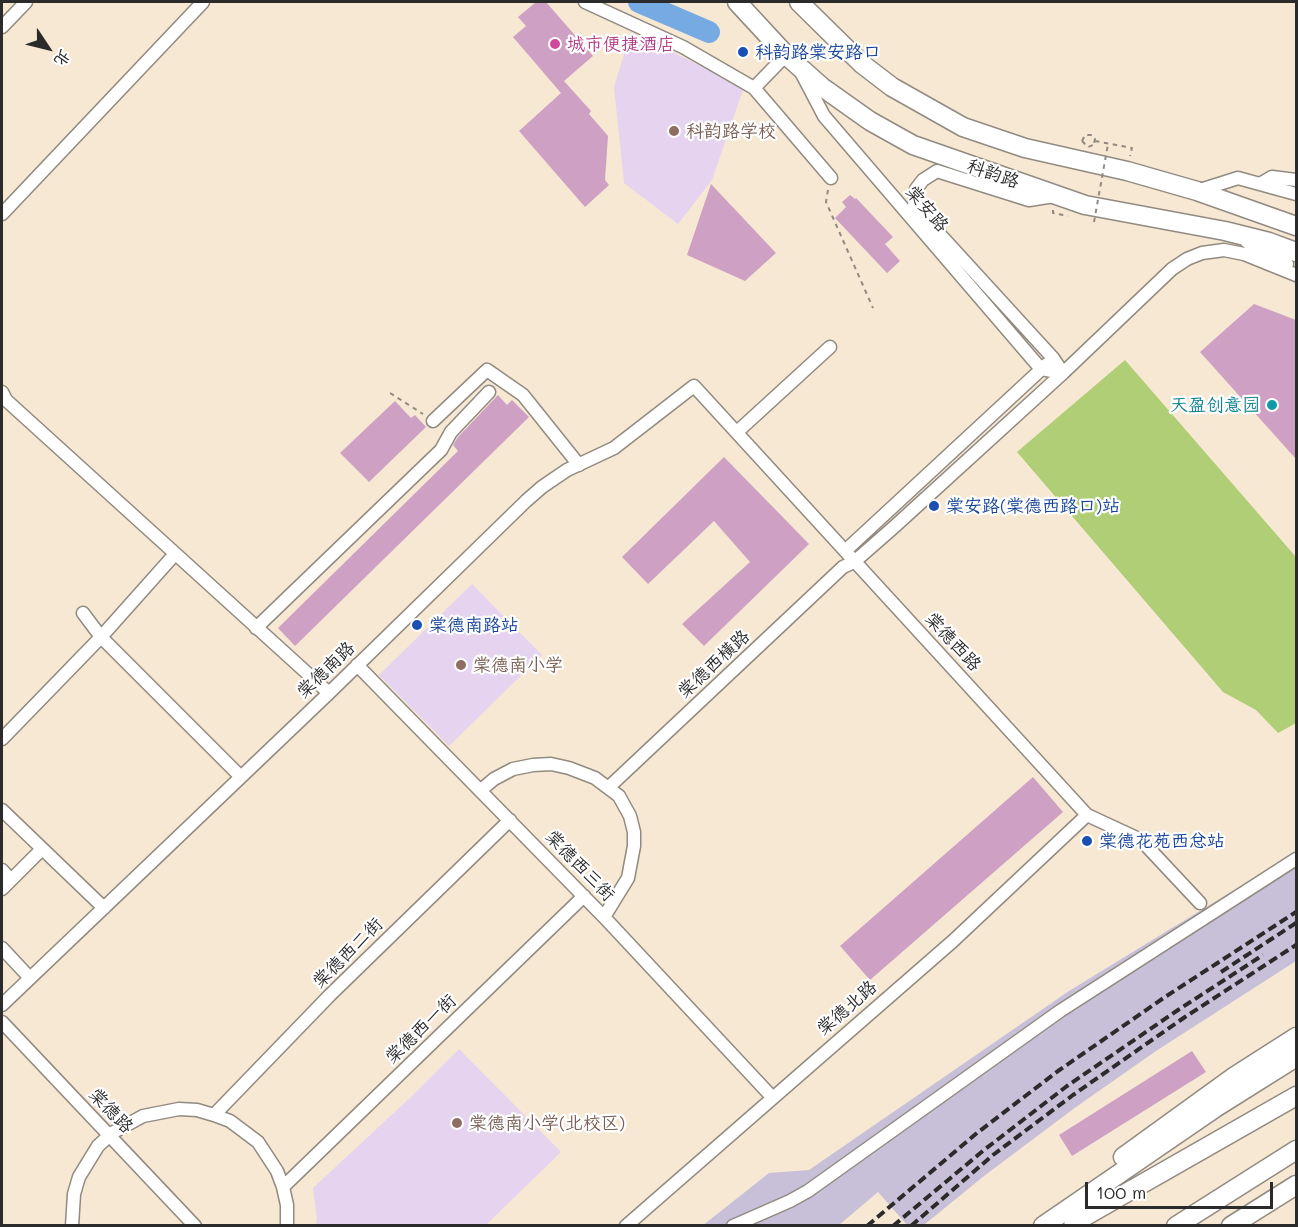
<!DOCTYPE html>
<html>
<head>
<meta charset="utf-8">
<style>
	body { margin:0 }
	#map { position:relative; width:1298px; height:1227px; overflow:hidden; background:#f7e8d4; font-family:Mali,"LXGW WenKai TC",sans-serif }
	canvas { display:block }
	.frame { position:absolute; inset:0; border:3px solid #2b2b2b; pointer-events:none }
	.north { position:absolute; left:18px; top:18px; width:60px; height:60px; -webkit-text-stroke:4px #fff; paint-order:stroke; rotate:125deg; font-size:16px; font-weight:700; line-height:24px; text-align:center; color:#2b2b2b }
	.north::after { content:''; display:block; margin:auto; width:21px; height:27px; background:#2b2b2b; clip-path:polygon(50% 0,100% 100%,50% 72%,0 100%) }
	.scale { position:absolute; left:1085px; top:1182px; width:188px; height:27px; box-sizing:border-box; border:3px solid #2b2b2b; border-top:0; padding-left:8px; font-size:18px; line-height:21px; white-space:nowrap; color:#2b2b2b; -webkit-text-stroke:4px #fff; paint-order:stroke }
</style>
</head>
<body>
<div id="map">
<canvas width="1298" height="1227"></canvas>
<div class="frame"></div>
<div class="north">北</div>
<div class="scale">100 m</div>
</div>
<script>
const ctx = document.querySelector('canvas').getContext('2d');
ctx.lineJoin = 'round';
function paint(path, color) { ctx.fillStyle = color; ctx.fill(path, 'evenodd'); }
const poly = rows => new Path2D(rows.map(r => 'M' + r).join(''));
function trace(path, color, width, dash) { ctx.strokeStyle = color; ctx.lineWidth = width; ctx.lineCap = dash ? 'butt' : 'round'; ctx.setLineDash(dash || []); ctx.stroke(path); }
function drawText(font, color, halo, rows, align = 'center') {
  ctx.font = font + ' Mali,"LXGW WenKai TC",sans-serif'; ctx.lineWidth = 4.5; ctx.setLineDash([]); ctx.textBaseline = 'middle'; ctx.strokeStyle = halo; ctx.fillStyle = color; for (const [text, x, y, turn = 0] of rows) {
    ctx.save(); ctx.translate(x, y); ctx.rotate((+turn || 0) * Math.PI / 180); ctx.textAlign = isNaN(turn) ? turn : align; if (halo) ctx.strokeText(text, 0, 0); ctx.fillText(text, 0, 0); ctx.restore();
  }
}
const built = poly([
	[631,32,744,87,712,180,678,224,624,183,614,87],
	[472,584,542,655,449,746,379,675],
	[459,1049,561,1152,486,1225,316,1225,317,1219,313,1188,414,1094]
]);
const industrial = poly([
	[1296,852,1296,961,1156,1051,1076,1107,984,1176,924,1225,907,1225,878,1192,839,1225,702,1226,769,1173,809,1170,1069,991]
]);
const green = poly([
	[1125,360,1296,557,1296,723,1278,733,1256,710,1223,692,1017,452]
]);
const river = poly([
	[639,2,709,32]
]);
const building = poly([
	[536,2,546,2,593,56,564,81,591,111,589,114,608,136,605,180,609,185,585,207,519,131,561,93,513,37,526,26,518,17],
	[711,184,776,253,745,281,687,255],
	[850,195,855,199,856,198,893,237,885,244,900,261,887,273,835,218,846,207,842,202],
	[1254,304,1296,320,1296,459,1200,352],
	[498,395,507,405,512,400,529,417,295,646,278,628,458,451,453,445,458,437],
	[395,401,411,418,415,415,426,427,369,482,340,453],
	[724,457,809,544,704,646,682,624,750,562,714,521,648,584,622,557],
	[1033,777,1063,812,870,980,840,946],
	[1192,1051,1206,1072,1072,1156,1059,1135]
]);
const path = poly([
	[1082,141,1085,135,1092,135,1095,139,1093,147],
	[1095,141,1132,148,1130,156],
	[828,190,826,202,873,308],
	[1053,210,1053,213,1068,216],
	[390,393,423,414]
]);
const minor = poly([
	[585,2,683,47,754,88,786,55],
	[2,27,26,2],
	[802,74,824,116,1041,369,1063,373],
	[754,88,831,178],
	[1260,184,1272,177,1296,180],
	[1197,191,1238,178,1296,194],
	[1054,196,1029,200,937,171,923,180,916,189,914,206,1053,358,1063,373],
	[2,214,203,2],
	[1247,242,1287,264],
	[2,392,6,400,329,693],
	[433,421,487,370,523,395,579,465],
	[737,432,830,347],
	[845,551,1047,364],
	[83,613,101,637,241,777],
	[256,628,441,450,451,432,489,392],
	[357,665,604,917,772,1097],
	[2,739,101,637,175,554],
	[609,787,843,567,854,562,894,527,1063,373,1172,269,1187,259,1202,253,1224,250,1244,254,1296,275],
	[481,790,494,779,513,769,533,765,551,764,569,768,595,778,619,796,630,816,634,832,634,846,628,878,604,917],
	[2,810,104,908],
	[2,870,11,880],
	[2,889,42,849],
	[2,948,30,978],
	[2,1005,329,693,526,501,542,487,567,470,614,448,694,386,1087,815,1141,840,1200,903],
	[2,1022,195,1226],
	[214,1115,330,995,510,820],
	[283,1187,584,896],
	[72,1226,74,1194,79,1177,98,1146,112,1133,143,1116,179,1109,197,1110,214,1115,230,1121,258,1142,277,1171,283,1187,287,1205,287,1226],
	[626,1226,953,941,1087,815],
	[733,1226,790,1201,808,1191,1060,1011,1296,859]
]);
const highway = poly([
	[737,2,786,55,822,87,870,121,913,145,1085,205,1225,231,1269,242,1296,252],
	[799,2,862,64,892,87,963,127,1025,148,1127,171,1197,191,1296,226],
	[1123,1157,1235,1076,1296,1037],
	[1043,1226,1215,1108,1296,1057],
	[1073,1226,1084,1217,1296,1096],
	[1176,1226,1296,1150],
	[1231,1226,1296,1185]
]);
const rail = poly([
	[1221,972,1296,923],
	[867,1226,977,1133,1058,1071,1165,997,1296,912],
	[893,1226,984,1150,1067,1086,1178,1010,1263,955],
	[911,1226,993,1155,1073,1095,1185,1017,1296,945]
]);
const pathBridge = poly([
	[1082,141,1088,147,1093,145,1095,141],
	[1094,222,1108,144]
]);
const markers = [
	[555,44,6,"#d1479c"],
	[743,52,6,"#1a4fb4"],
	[674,131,6,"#8d6e63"],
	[1272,405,6,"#0f9aa8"],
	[934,506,6,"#1a4fb4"],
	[417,625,6,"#1a4fb4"],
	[461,665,6,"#8d6e63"],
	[1087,841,6,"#1a4fb4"],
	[457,1123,6,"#8d6e63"]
];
const hotelNames = [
	["城市便捷酒店",567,44]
];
const transitNames = [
	["科韵路棠安路口",755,52],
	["棠安路(棠德西路口)站",946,506],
	["棠德南路站",429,625],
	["棠德花苑西总站",1099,841]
];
const educationNames = [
	["科韵路学校",686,131],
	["棠德南小学",473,665],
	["棠德南小学(北校区)",469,1123]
];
const streetNames = [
	["科韵路",993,174,19],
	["棠安路",927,209,49],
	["棠德西路",953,642,47],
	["棠德西横路",714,664,-43],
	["棠德南路",326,670,-44],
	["棠德西三街",580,866,46],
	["棠德西二街",348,953,-45],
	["棠德北路",847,1008,-41],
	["棠德西一街",421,1029,-44],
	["棠德路",111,1111,46]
];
const cultureNames = [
	["天盈创意园",1260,405]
];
paint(built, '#e5d3f0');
paint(industrial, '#c7c0d8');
paint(green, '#afce75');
trace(river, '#75aae3', 22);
paint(building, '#cda0c4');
trace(minor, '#918a80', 15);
trace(highway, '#918a80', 21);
trace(path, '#918a80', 2, [4.5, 4.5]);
trace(minor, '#fff', 12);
trace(highway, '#fff', 18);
trace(rail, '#2b2b2b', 4, [9, 4.5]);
trace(pathBridge, '#918a80', 2, [4.5, 4.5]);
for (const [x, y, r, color] of markers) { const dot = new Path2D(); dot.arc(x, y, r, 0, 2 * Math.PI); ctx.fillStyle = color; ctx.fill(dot); trace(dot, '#fff', 2); }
drawText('18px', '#b23c85', '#fff', hotelNames, 'left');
drawText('18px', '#164399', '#fff', transitNames, 'left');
drawText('18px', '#785e54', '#fff', educationNames, 'left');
drawText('18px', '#2b2b2b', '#fff', streetNames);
drawText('18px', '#0d838f', '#fff', cultureNames, 'right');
</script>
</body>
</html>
